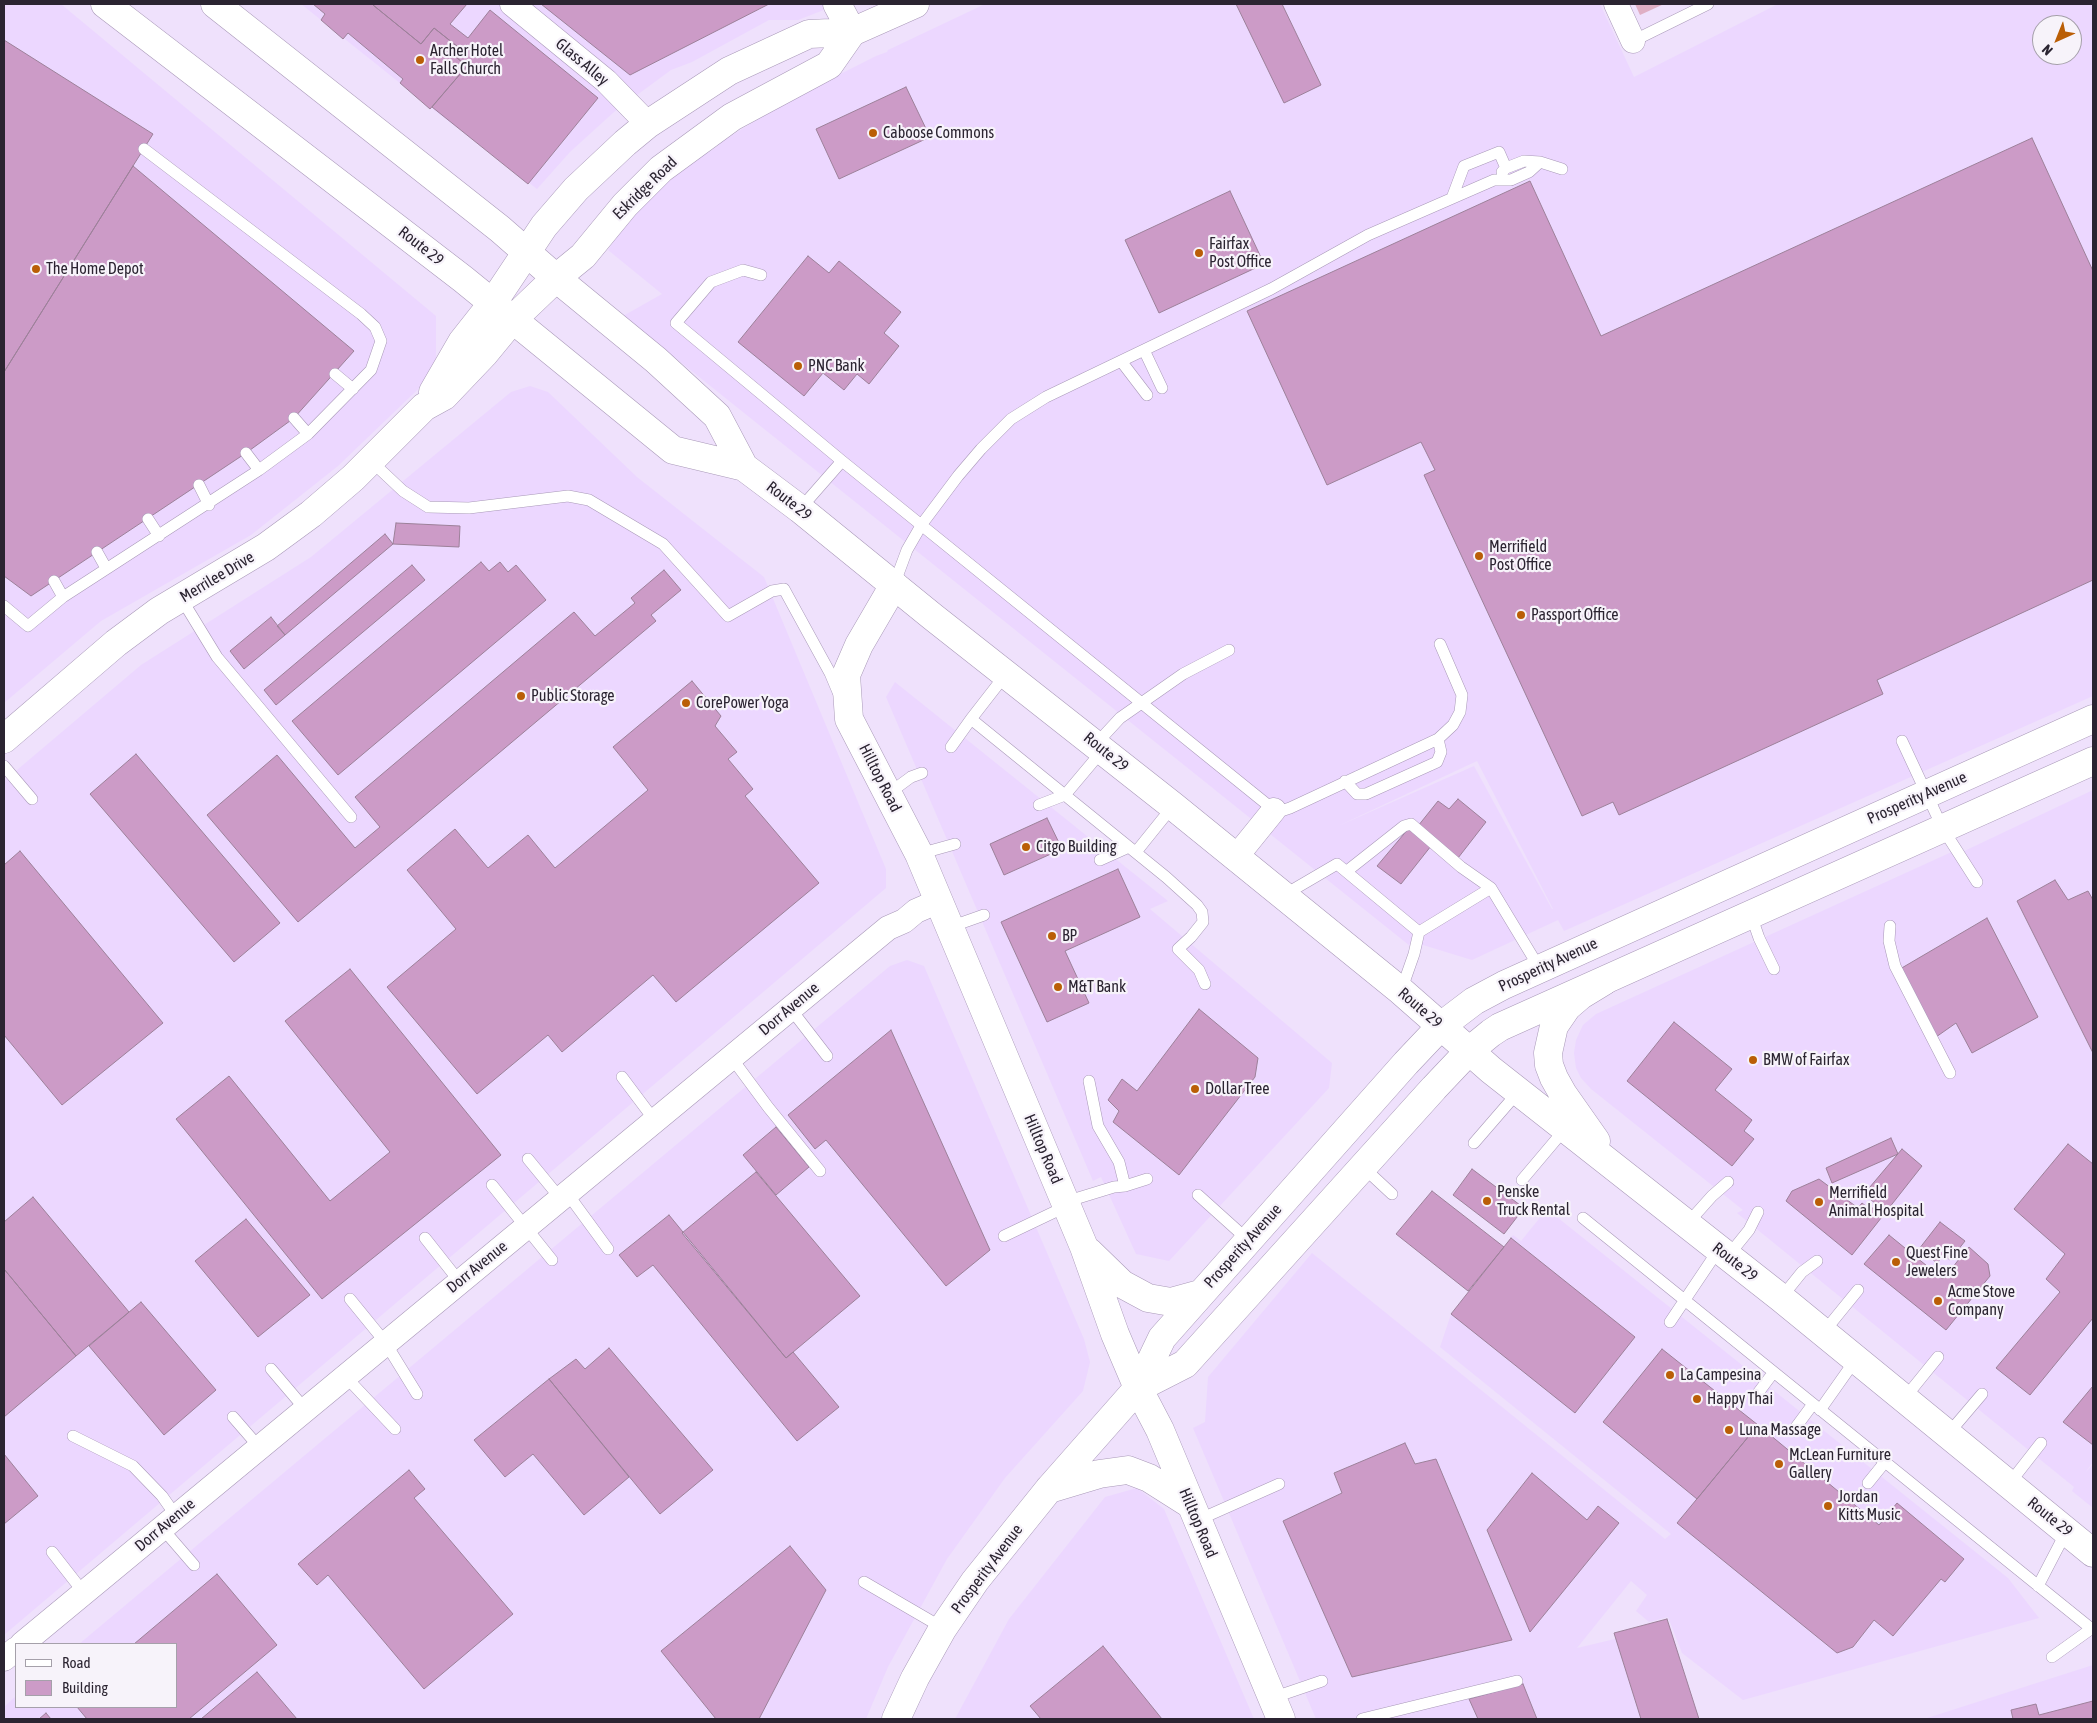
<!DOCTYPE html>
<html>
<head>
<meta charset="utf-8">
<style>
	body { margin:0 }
	#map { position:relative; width:2097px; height:1723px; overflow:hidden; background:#efe1fc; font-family:"Asap Condensed",sans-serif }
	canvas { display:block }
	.frame { position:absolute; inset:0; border:5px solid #2b2431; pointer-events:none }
	.legend { position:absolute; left:15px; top:1643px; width:162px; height:65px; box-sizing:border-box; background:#f7f3fa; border:1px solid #a5a0aa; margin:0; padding:6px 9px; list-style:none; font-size:15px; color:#2b2431 }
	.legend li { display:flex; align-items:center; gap:10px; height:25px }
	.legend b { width:25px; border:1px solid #a5a0aa }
	.north { position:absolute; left:2032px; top:15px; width:50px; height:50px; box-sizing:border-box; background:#f7f3fa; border:1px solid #a5a0aa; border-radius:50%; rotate:224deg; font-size:14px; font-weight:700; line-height:20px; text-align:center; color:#2b2431 }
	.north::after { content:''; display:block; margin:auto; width:18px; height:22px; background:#ba5e06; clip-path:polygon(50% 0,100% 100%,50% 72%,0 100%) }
</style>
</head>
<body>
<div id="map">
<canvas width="2097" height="1723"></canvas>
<div class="frame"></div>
<ul class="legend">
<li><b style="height:6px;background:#fff"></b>Road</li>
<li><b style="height:14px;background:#cc9bc7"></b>Building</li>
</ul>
<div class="north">N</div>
</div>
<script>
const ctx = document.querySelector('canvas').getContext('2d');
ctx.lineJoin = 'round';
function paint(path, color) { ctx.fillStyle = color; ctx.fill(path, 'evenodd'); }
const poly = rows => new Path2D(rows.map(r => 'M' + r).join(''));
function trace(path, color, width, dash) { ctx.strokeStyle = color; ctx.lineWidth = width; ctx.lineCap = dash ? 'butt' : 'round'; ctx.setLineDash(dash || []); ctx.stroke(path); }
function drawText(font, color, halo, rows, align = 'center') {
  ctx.font = font + ' "Asap Condensed",sans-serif'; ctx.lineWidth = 4.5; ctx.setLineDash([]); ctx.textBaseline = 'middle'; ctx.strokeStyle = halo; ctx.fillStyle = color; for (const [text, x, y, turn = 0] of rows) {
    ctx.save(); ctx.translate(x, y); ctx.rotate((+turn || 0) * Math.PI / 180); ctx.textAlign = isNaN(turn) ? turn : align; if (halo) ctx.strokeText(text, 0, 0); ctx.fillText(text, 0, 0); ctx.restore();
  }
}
const built = poly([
	[4,4,61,4,436,316,436,372,338,466,251,535,101,621,4,703],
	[301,4,839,4,798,20,769,20,692,62,671,70,614,112,570,152,537,189,435,111],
	[985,4,1600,4,1634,77,1778,4,2093,4,2093,696,1564,931,1558,920,1472,960,1423,945,1420,954,623,316,662,294,608,250,628,220,664,185,706,152,708,153,719,145,718,144,789,100,876,56,887,52,888,50],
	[2042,25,2072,25,2072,55,2042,55],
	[1477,761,1553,909,1552,909,1474,766,1336,827],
	[530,386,548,392,637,477,764,577,886,869,886,888,4,1635,4,781,141,665,311,557,511,392],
	[895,682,1168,901,1150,909,1332,1063,1329,1088,1169,1261,1136,1254,1101,1177,1093,1181,886,697],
	[2093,790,2093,1462,2085,1473,2093,1464,2093,1508,2072,1491,2074,1487,1737,1213,1743,1210,1591,1089,1581,1078,1576,1068,1574,1053,1576,1040,1583,1025,1596,1014,1956,850,1958,854],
	[907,960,924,966,1084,1339,1090,1362,1083,1391,1005,1478,947,1559,888,1667,866,1719,4,1719,4,1707,16,1696,16,1707,176,1707,176,1644,79,1644,890,966],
	[1547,1209,2008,1578,2039,1618,1743,1700,1682,1653,1668,1617,1649,1622,1636,1611,1647,1595,1631,1581,1577,1648,1670,1626,1698,1719,1316,1719,1193,1428,1205,1422,1208,1377,1312,1253,1665,1539,1671,1534,1440,1347,1451,1314,1513,1235,1521,1241],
	[1137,1488,1164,1509,1254,1719,955,1719,1009,1619,1105,1497],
	[2093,1665,2093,1719,1924,1719]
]);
const green = poly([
	[1635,4,1664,4,1640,15]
]);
const building = poly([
	[313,4,374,4,373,5,421,44,434,28,458,47,452,54,467,66,430,109,400,83,403,79,348,33,343,39,321,20,325,14,313,4],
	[374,4,467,4,450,24,468,38,490,10,598,98,528,184,432,107,467,66,452,54,458,47,434,28,421,44,373,5,374,4],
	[541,4,769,4,630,75,541,4],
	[1236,4,1282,4,1321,85,1284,103,1236,4],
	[4,40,153,134,4,372,4,40],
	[906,87,930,137,839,179,816,129,906,87],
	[2032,138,2093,271,2093,580,1877,680,1883,694,1619,815,1613,802,1582,816,1424,475,1435,470,1421,442,1327,485,1247,311,1530,181,1601,336,2032,138],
	[133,166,354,351,294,418,246,453,31,596,4,576,4,372,133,166],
	[1230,191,1264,264,1159,313,1125,240,1230,191],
	[808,256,829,273,839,261,901,312,884,333,899,346,869,384,857,374,844,390,823,373,804,396,738,342,808,256],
	[396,523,460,526,459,547,393,544,396,523],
	[385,534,393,544,285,635,277,626,385,534],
	[481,562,489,571,500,562,508,572,516,565,546,600,338,775,292,721,481,562],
	[412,565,425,580,276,705,264,690,412,565],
	[664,570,681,590,651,615,656,621,298,922,207,815,277,755,355,848,380,827,355,797,574,612,595,636,635,603,631,598,664,570],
	[271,617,285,635,244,669,230,651,271,617],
	[692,681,721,716,715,726,737,752,728,759,753,789,745,796,819,883,676,1002,653,975,562,1052,548,1035,477,1094,387,987,456,929,407,870,455,829,488,868,528,835,555,868,648,790,613,747,692,681],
	[136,754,280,923,234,962,90,794,136,754],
	[1458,799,1486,822,1458,858,1418,826,1438,801,1449,809,1458,799],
	[1047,818,1062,849,1004,875,990,844,1047,818],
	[1409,828,1431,846,1401,884,1377,866,1409,828],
	[20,851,163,1023,62,1105,4,1035,4,865,20,851],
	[1118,869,1140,917,1065,951,1089,1003,1047,1022,1001,922,1118,869],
	[2055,880,2068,900,2088,891,2093,900,2093,1053,2017,901,2055,880],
	[1987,918,2038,1017,1972,1053,1956,1023,1936,1037,1900,969,1987,918],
	[350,969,501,1155,322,1299,176,1119,229,1076,330,1201,390,1152,285,1021,350,969],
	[1199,1009,1258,1058,1255,1077,1179,1175,1113,1122,1119,1111,1108,1100,1122,1079,1137,1091,1199,1009],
	[1674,1022,1732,1069,1715,1090,1752,1120,1744,1131,1754,1139,1732,1166,1627,1081,1674,1022],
	[891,1030,990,1250,946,1286,826,1140,815,1149,788,1115,891,1030],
	[776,1127,809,1167,776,1195,743,1155,776,1127],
	[1891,1138,1898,1154,1832,1183,1826,1168,1891,1138],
	[2068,1144,2093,1164,2093,1318,2030,1395,1996,1368,2060,1292,2046,1279,2065,1254,2014,1209,2068,1144],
	[1902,1149,1922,1166,1852,1255,1786,1201,1792,1191,1819,1179,1858,1208,1862,1203,1871,1210,1876,1204,1864,1194,1902,1149],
	[1472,1169,1524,1208,1504,1234,1453,1195,1472,1169],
	[756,1172,860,1296,786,1358,682,1233,756,1172],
	[1432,1191,1504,1247,1468,1291,1396,1234,1432,1191],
	[33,1197,129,1312,76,1356,4,1269,4,1222,33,1197],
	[669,1215,786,1358,793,1352,839,1407,797,1441,653,1265,637,1277,619,1255,669,1215],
	[246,1219,310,1295,258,1337,195,1261,246,1219],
	[1940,1222,1965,1241,1950,1260,1944,1255,1937,1263,1919,1249,1940,1222],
	[1889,1235,1943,1279,1969,1247,1988,1264,1990,1276,1946,1330,1864,1264,1889,1235],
	[1511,1238,1635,1337,1575,1413,1451,1314,1511,1238],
	[4,1269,76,1356,4,1417,4,1269],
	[141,1302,216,1390,164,1435,89,1346,141,1302],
	[609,1348,713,1470,660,1514,549,1379,576,1359,585,1369,609,1348],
	[1662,1349,1758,1425,1697,1499,1603,1422,1662,1349],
	[549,1379,629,1477,584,1515,533,1454,505,1477,474,1440,549,1379],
	[2093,1386,2093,1445,2063,1422,2093,1386],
	[1758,1425,1879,1525,1897,1503,1964,1559,1945,1582,1941,1579,1893,1636,1874,1620,1853,1647,1837,1653,1677,1523,1758,1425],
	[1405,1443,1415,1464,1436,1459,1512,1640,1352,1677,1283,1521,1342,1493,1334,1473,1405,1443],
	[4,1454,38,1496,4,1524,4,1454],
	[409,1470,425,1489,414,1498,513,1614,424,1689,328,1575,317,1585,298,1564,409,1470],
	[1532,1473,1587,1520,1598,1506,1619,1523,1530,1632,1487,1530,1532,1473],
	[790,1546,826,1590,759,1719,716,1719,661,1651,790,1546],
	[217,1574,277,1645,189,1719,87,1719,77,1707,176,1707,176,1644,134,1644,217,1574],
	[1667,1619,1699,1719,1641,1719,1614,1633,1667,1619],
	[1103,1646,1162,1719,1041,1719,1030,1706,1103,1646],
	[257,1672,297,1719,201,1719,257,1672],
	[1523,1684,1537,1719,1478,1719,1469,1699,1523,1684],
	[2093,1701,2093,1719,2013,1719,2011,1710,2036,1704,2039,1715,2093,1701],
	[46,1713,51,1719,39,1719,46,1713]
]);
const lane = poly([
	[1633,41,1708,4],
	[1502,172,1506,168,1524,161,1540,162,1562,169],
	[1452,198,1464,166,1499,152,1506,168],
	[761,275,743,270,711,282,676,323,842,461,1274,810,1281,811,1290,808,1438,739,1453,725,1460,712,1462,695,1440,644],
	[1144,350,1162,388],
	[1121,361,1147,395],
	[335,374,353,389],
	[294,418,308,434],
	[246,453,259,470],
	[370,460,403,491,428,507,469,508,568,496,589,500,663,544,728,616,772,591,784,589,830,673,838,692],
	[199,485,209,505],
	[800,509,842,461],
	[148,519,159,536],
	[97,552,106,568],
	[54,581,63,597],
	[894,585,907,550,922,524,958,476,981,449,1011,419,1046,397,1271,289,1368,235,1494,180,1511,180,1529,172,1540,162],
	[181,598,217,657,351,817],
	[4,606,28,626,63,597,259,470,308,434,371,370,381,341,375,327,361,314,144,149],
	[1006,674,971,719,1166,877,1197,905,1202,912,1203,922,1191,937,1178,949,1199,970,1205,984],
	[1902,741,1943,829,1977,882],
	[1096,744,1120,718,1183,674,1229,650],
	[951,747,971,719],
	[4,766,32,799],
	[1345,781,1357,794,1366,794,1437,762,1441,752,1438,739],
	[888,794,911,777,922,773],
	[1039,805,1065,795,1102,751],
	[1136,852,1173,806],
	[919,854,955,844],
	[1100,860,1129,847],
	[1347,871,1404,826,1411,824,1461,867,1491,888],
	[1284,895,1337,864,1419,932],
	[1751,915,1759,938,1774,969],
	[1890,926,1889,941,1895,966,1950,1073],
	[950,927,984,915],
	[1401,991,1414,954,1419,932,1491,888,1540,969],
	[790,1008,827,1056],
	[731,1057,768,1107,820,1171],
	[622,1077,655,1121],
	[1089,1081,1098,1126,1119,1162,1125,1186],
	[1474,1143,1519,1091],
	[528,1159,560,1198],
	[1363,1167,1392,1194],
	[1522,1180,1565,1129],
	[492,1185,552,1260],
	[567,1193,608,1249],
	[1198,1195,1248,1240],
	[1065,1202,1114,1187,1125,1186,1147,1179],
	[1583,1218,2093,1630],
	[1687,1224,1712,1196,1728,1182],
	[1004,1236,1067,1206],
	[425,1238,459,1281],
	[1728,1256,1749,1230,1758,1212],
	[1781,1298,1802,1272,1817,1261],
	[350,1299,385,1342,417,1394],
	[1670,1322,1719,1249],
	[1823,1333,1858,1290],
	[271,1369,305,1409],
	[345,1376,395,1429],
	[1758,1393,1773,1373],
	[1904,1399,1938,1357],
	[1820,1410,1856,1359],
	[233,1417,259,1447],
	[1796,1427,1813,1404],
	[1948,1434,1982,1394],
	[73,1436,133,1466,162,1496,176,1516],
	[1868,1483,1885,1462],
	[2009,1484,2041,1443],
	[1198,1520,1279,1484],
	[162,1528,194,1565],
	[52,1552,84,1593],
	[864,1582,943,1628],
	[2038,1586,2066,1532],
	[2052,1657,2091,1629],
	[1272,1698,1322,1681],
	[1362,1719,1517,1681]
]);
const street = poly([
	[512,4,606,81,648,124],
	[1616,4,1633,41],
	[1236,857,1274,810],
	[22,1644,888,928,904,921,916,911,939,901],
	[4,1659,16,1649]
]);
const secondary = poly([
	[837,4,852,32],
	[433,392,462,342,492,304,544,226,576,189,625,143,648,124,729,71,809,34,852,32,915,4],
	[894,585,859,645,846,675,849,719,919,854,1084,1247,1115,1334,1138,1388,1160,1430,1281,1719],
	[4,739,116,643,159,611,266,547,311,514,353,478,424,407,444,396,484,354,512,320,556,278,583,256,625,205,661,169,732,117,829,65,852,32],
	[1089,1252,1122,1284,1148,1298,1171,1302,1200,1294],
	[1138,1388,1185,1364,1434,1088,1469,1051,1491,1033,1500,1027,2093,761],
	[1049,1489,1099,1474,1128,1470,1149,1478,1190,1504],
	[896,1719,915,1678,943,1628,975,1581,1049,1489,1138,1388,1162,1338,1406,1063,1441,1026,1474,1001,1504,985,2093,719]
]);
const primary = poly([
	[105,4,463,279,673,450,744,467,800,509,933,617,1173,806,1401,991,1491,1070,1781,1298,2093,1553],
	[215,4,500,229,556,278,656,360,717,416,744,467],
	[1596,1141,1563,1094,1554,1078,1549,1065,1548,1053,1554,1026,1567,1007,1581,995,1604,981]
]);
const markers = [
	[420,60,5,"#ba5e06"],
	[873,133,5,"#ba5e06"],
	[1199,253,5,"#ba5e06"],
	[36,269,5,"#ba5e06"],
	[798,366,5,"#ba5e06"],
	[1479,556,5,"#ba5e06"],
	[1521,615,5,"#ba5e06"],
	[521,696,5,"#ba5e06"],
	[686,703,5,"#ba5e06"],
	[1026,847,5,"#ba5e06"],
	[1052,936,5,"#ba5e06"],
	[1058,987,5,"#ba5e06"],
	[1753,1060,5,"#ba5e06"],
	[1195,1089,5,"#ba5e06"],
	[1487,1201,5,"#ba5e06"],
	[1819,1202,5,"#ba5e06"],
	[1896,1262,5,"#ba5e06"],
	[1938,1301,5,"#ba5e06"],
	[1670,1375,5,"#ba5e06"],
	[1697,1399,5,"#ba5e06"],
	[1729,1430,5,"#ba5e06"],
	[1779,1464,5,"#ba5e06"],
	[1828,1506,5,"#ba5e06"]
];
const poiNames = [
	["Archer Hotel",430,51],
	["Falls Church",430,69],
	["Caboose Commons",883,133],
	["Fairfax",1209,244],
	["Post Office",1209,262],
	["The Home Depot",46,269],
	["PNC Bank",808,366],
	["Merrifield",1489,547],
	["Post Office",1489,565],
	["Passport Office",1531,615],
	["Public Storage",531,696],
	["CorePower Yoga",696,703],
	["Citgo Building",1036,847],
	["BP",1062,936],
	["M&T Bank",1068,987],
	["BMW of Fairfax",1763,1060],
	["Dollar Tree",1205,1089],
	["Penske",1497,1192],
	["Truck Rental",1497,1210],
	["Merrifield",1829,1193],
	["Animal Hospital",1829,1211],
	["Quest Fine",1906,1253],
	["Jewelers",1906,1271],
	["Acme Stove",1948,1292],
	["Company",1948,1310],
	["La Campesina",1680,1375],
	["Happy Thai",1707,1399],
	["Luna Massage",1739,1430],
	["McLean Furniture",1789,1455],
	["Gallery",1789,1473],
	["Jordan",1838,1497],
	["Kitts Music",1838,1515]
];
const streetNames = [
	["Glass Alley",582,62,40],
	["Eskridge Road",645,188,-44],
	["Route 29",421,246,38],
	["Route 29",789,501,38],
	["Merrilee Drive",217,577,-31],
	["Route 29",1106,752,39],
	["Hilltop Road",880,778,63],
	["Prosperity Avenue",1917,798,-24],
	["Prosperity Avenue",1548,965,-25],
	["Route 29",1420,1008,41],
	["Dorr Avenue",789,1009,-40],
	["Hilltop Road",1043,1149,67],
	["Prosperity Avenue",1243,1246,-48],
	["Route 29",1735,1262,38],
	["Dorr Avenue",477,1267,-39],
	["Route 29",2050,1517,39],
	["Hilltop Road",1198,1523,67],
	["Dorr Avenue",165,1525,-40],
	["Prosperity Avenue",987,1569,-53]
];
paint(built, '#ecd7ff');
paint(green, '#dfafc4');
paint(building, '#cc9bc7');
trace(building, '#9d819a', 1);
trace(lane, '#a999b8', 12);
trace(street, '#a999b8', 25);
trace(secondary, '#a999b8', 29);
trace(primary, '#a999b8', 29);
trace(lane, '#fff', 11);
trace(street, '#fff', 24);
trace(secondary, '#fff', 28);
trace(primary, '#fff', 28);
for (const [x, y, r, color] of markers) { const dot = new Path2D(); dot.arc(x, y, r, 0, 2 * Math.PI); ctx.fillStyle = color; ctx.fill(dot); trace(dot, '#f7f3fa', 2); }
drawText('16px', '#2b2431', '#f7f3fa', poiNames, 'left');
drawText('16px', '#2b2431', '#f7f3fa', streetNames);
</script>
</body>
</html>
